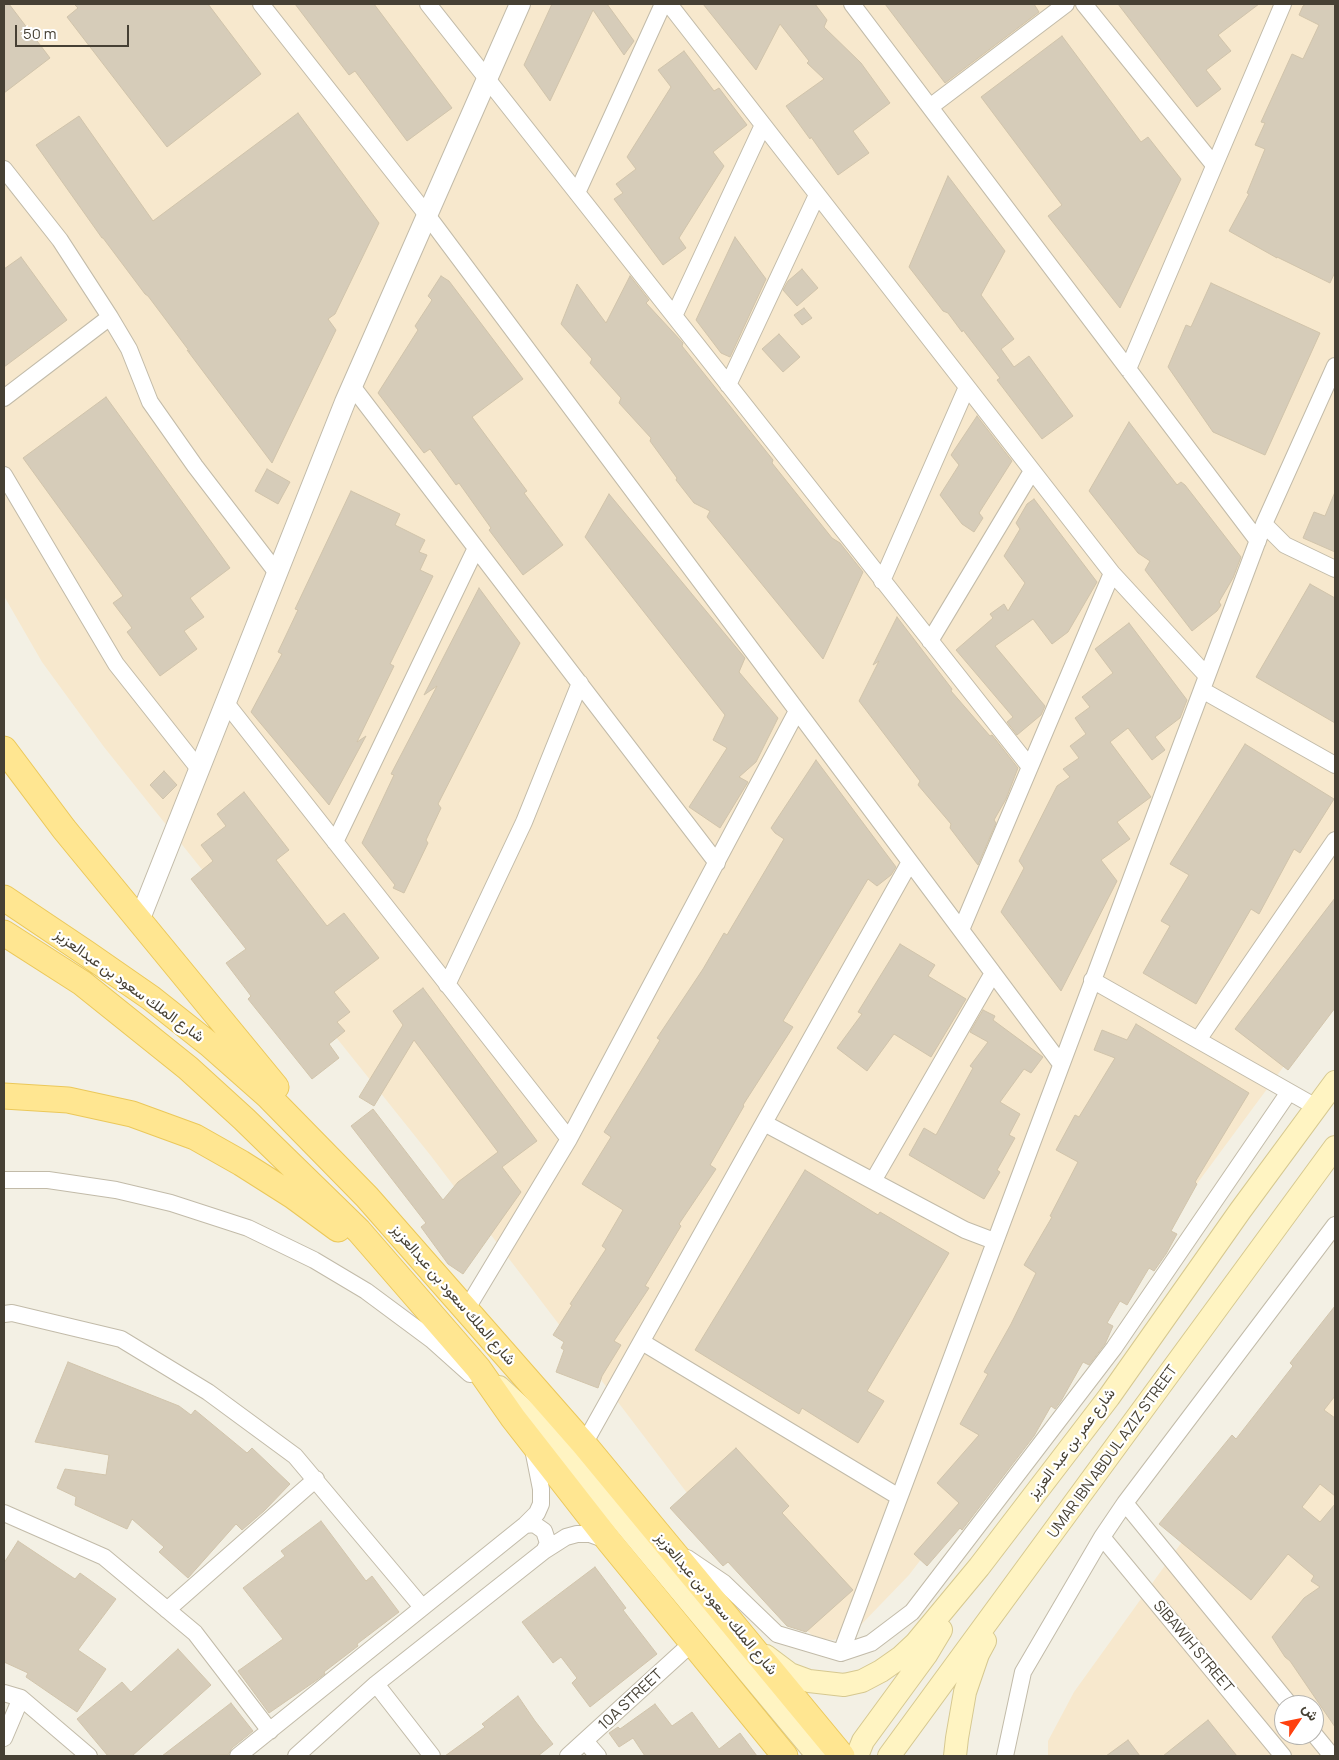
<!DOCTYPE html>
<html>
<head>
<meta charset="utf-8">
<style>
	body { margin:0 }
	#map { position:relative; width:1339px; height:1760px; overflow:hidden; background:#f3f0e4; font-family:Manrope,Vazirmatn,sans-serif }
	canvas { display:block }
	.frame { position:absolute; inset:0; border:5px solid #464034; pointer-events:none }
	.north { position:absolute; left:1274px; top:1695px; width:50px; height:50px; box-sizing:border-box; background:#fff; border:1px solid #b5b3ae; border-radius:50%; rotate:56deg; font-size:14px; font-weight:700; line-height:20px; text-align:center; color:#464034 }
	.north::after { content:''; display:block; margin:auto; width:18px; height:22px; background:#ff410f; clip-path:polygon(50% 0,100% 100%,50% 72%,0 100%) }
	.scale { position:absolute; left:15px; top:25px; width:114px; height:22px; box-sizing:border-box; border:2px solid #464034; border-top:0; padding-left:6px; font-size:15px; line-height:18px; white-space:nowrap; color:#464034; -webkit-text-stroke:4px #fff; paint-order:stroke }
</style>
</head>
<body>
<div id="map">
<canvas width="1339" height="1760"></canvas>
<div class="frame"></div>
<div class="north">ش</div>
<div class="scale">50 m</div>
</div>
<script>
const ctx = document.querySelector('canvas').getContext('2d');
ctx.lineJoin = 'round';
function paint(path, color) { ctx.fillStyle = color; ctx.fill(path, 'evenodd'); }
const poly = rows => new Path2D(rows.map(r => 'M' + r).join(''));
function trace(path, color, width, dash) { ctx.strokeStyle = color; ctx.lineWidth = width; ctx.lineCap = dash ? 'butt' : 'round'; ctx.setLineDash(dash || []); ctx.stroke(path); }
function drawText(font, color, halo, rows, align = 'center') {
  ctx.font = font + ' Manrope,Vazirmatn,sans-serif'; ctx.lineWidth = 4.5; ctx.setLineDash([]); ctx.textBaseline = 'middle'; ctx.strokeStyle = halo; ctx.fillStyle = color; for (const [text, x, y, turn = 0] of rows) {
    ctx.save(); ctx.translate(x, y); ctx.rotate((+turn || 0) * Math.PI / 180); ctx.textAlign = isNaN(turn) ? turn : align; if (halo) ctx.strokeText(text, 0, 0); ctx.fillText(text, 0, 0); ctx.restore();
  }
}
const commercial = poly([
	[4,4,1335,4,1335,997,1199,1181,1068,1367,909,1575,854,1632,834,1640,822,1639,812,1635,763,1593,431,1156,104,747,42,662,4,596],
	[1335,1329,1335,1756,1048,1756,1048,1741,1074,1692],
	[1284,1705,1314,1705,1314,1735,1284,1735]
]);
const building = poly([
	[4,4,9,4,50,58,4,93,4,4],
	[74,4,208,4,261,74,167,147,67,17,78,8,74,4],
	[295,4,374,4,452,108,407,141,355,71,349,75,295,4],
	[552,4,607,4,634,41,624,55,593,10,550,101,524,65,552,4],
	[703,4,815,4,827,20,824,27,861,63,890,103,853,131,869,153,838,175,811,137,810,139,786,106,824,79,807,63,809,61,780,24,756,70,703,4],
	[885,4,1034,4,1039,12,945,83,885,4],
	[1118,4,1259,4,1218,35,1231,51,1206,70,1221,89,1197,107,1118,4],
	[1306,4,1335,4,1335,272,1330,283,1277,257,1277,258,1229,231,1249,194,1247,193,1265,149,1255,145,1265,123,1261,122,1292,54,1303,59,1319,25,1299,15,1303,6,1306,4],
	[1062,36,1141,142,1148,137,1181,179,1120,308,1048,216,1062,205,981,97,1062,36],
	[684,51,714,91,719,88,747,125,713,152,724,166,679,238,686,248,663,265,614,199,623,193,616,184,636,169,627,157,671,87,658,70,684,51],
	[298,113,379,223,335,314,328,319,336,330,272,463,187,350,190,352,148,296,145,294,103,238,102,238,36,145,79,116,153,221,298,113],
	[948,176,1005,251,981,295,1014,339,1001,349,1014,367,1029,356,1073,416,1042,439,997,380,1000,378,963,330,962,332,948,313,943,311,909,267,948,176],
	[735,237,766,279,730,357,721,353,696,320,735,237],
	[21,257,67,320,4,367,4,269,21,257],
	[802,269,818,288,797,306,783,290,788,281,802,269],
	[441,276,449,281,523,379,472,417,527,491,524,493,563,545,523,575,489,530,491,528,459,483,456,485,430,449,424,453,378,393,418,330,415,326,432,300,428,296,441,276],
	[630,276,649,300,646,303,683,343,682,346,773,460,772,463,832,538,840,543,863,572,823,659,707,517,710,511,694,503,676,480,677,478,650,441,651,438,619,403,621,398,590,363,592,359,561,324,577,284,606,323,630,276],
	[1211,283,1320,333,1265,455,1213,432,1168,367,1186,325,1191,327,1211,283],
	[804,308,812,318,802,325,794,315,804,308],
	[779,334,800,357,783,372,762,349,779,334],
	[106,397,230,568,190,598,204,617,184,631,197,649,160,676,127,632,132,628,113,603,123,596,23,458,106,397],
	[977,416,1012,461,979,513,983,518,974,532,962,524,940,495,959,465,951,455,977,416],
	[1129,422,1177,485,1181,482,1185,485,1241,557,1233,578,1219,602,1221,605,1217,611,1192,631,1145,570,1150,561,1138,553,1089,491,1129,422],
	[267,469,290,482,278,504,255,491,267,469],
	[351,491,400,514,395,525,425,540,419,552,427,555,420,570,433,576,390,664,394,666,357,742,366,736,329,805,251,712,282,654,278,652,298,610,295,609,351,491],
	[1335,492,1335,552,1303,538,1314,512,1325,516,1335,492],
	[609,494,745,658,739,672,778,718,756,762,739,777,748,782,720,828,689,807,727,748,713,740,725,715,585,537,609,494],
	[1034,499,1097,582,1068,632,1052,644,1033,619,995,646,1045,706,1041,715,1017,735,1007,722,1013,717,956,650,993,618,990,614,1004,604,1008,611,1025,583,1004,556,1020,529,1016,523,1027,504,1034,499],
	[1310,584,1335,598,1335,723,1256,677,1310,584],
	[479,588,520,643,438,804,441,808,426,840,428,843,404,893,393,888,395,885,362,843,394,775,391,774,437,686,424,695,479,588],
	[897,617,952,689,951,691,990,736,992,735,1018,768,1006,799,994,820,996,823,978,865,950,828,951,824,918,785,920,781,859,701,879,661,873,665,897,617],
	[1129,623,1187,700,1180,718,1155,737,1165,750,1152,760,1128,728,1110,742,1151,797,1117,822,1130,839,1101,860,1117,881,1061,991,1001,912,1024,868,1019,861,1057,786,1070,777,1063,769,1079,758,1070,746,1086,734,1075,718,1090,707,1082,697,1113,673,1095,649,1129,623],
	[1245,744,1334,799,1300,853,1294,849,1259,914,1251,909,1196,1004,1143,973,1170,926,1161,921,1189,875,1170,864,1245,744],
	[816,760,896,867,891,875,877,886,868,879,783,1021,793,1027,743,1105,744,1106,710,1165,716,1169,679,1224,681,1226,645,1286,649,1288,614,1341,621,1345,602,1376,598,1388,556,1372,564,1350,561,1348,564,1342,553,1335,572,1305,570,1304,606,1249,602,1246,623,1210,582,1184,611,1137,604,1132,660,1040,657,1038,703,969,724,933,727,935,784,839,775,833,771,828,816,760],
	[164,771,177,785,163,799,150,785,164,771],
	[244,792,289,850,276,860,327,926,344,913,379,958,334,992,350,1012,337,1022,345,1031,329,1044,339,1058,312,1079,248,999,251,996,226,963,246,949,191,879,213,861,201,845,226,826,217,814,244,792],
	[1335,898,1335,1008,1288,1070,1235,1029,1335,898],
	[900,944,935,965,928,976,966,999,931,1057,894,1034,867,1071,837,1048,862,1014,858,1012,900,944],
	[423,988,537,1141,502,1167,521,1192,463,1274,448,1264,421,1227,426,1223,351,1126,373,1109,443,1200,458,1182,498,1152,414,1040,374,1106,359,1097,403,1025,393,1011,423,988],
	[983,1010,995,1016,993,1020,1043,1057,1031,1073,1024,1069,1000,1102,1020,1114,1009,1135,1015,1138,997,1170,1000,1172,984,1199,909,1155,924,1128,936,1135,973,1068,970,1066,988,1042,970,1032,983,1010],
	[1136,1024,1249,1093,1195,1182,1197,1184,1171,1231,1177,1234,1166,1254,1154,1271,1149,1268,1127,1305,1120,1301,1107,1323,1113,1326,1105,1344,1089,1365,1083,1362,1061,1401,1055,1409,1051,1406,1034,1436,962,1530,960,1528,927,1566,914,1554,959,1503,937,1483,979,1435,960,1424,988,1374,984,1372,1011,1324,1036,1273,1024,1265,1052,1217,1050,1216,1078,1162,1056,1150,1075,1115,1079,1117,1115,1058,1094,1050,1102,1030,1127,1040,1136,1024],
	[805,1170,878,1215,880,1212,949,1253,867,1391,884,1401,858,1443,802,1408,799,1414,695,1350,805,1170],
	[1335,1306,1335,1396,1324,1410,1335,1418,1335,1496,1320,1484,1302,1507,1320,1522,1335,1504,1335,1727,1290,1661,1285,1657,1272,1637,1304,1598,1320,1587,1311,1581,1314,1576,1288,1554,1251,1600,1159,1524,1232,1435,1236,1439,1293,1366,1290,1363,1335,1306],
	[68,1362,179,1406,191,1415,195,1410,247,1453,252,1448,290,1484,264,1511,242,1530,236,1524,188,1578,159,1552,164,1547,132,1519,127,1529,75,1505,76,1497,57,1488,65,1469,106,1475,109,1455,35,1442,68,1362],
	[736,1448,789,1506,782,1513,853,1590,806,1632,787,1626,728,1562,723,1566,670,1508,736,1448],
	[321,1521,366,1581,372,1576,399,1612,357,1644,358,1646,324,1672,325,1674,314,1682,269,1713,238,1671,283,1639,243,1588,285,1556,281,1551,321,1521],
	[18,1541,75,1579,80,1573,116,1599,78,1650,106,1669,77,1712,26,1677,28,1673,4,1662,4,1563,18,1541],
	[595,1567,626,1608,623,1610,657,1654,590,1707,572,1683,577,1678,561,1657,553,1663,522,1622,595,1567],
	[178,1649,211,1685,132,1756,108,1756,77,1719,122,1682,131,1692,178,1649],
	[518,1696,535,1721,553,1744,538,1756,445,1756,485,1727,482,1724,518,1696],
	[231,1703,253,1731,232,1748,228,1755,162,1756,231,1703],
	[655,1704,672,1726,692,1712,719,1749,740,1733,757,1756,645,1756,633,1738,619,1747,609,1733,618,1727,620,1729,655,1704],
	[1208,1720,1237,1756,1163,1756,1208,1720],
	[1128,1740,1140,1756,1106,1756,1128,1740]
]);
const minor = poly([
	[261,4,427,215,1061,1064],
	[428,4,1030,767],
	[669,4,1112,573,1207,676],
	[852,4,1258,541],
	[1084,4,1214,165],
	[930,107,1066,4],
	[4,169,60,240,110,317,129,349,150,402,195,466,277,573],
	[577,193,663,4],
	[674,316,763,125],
	[1128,369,1283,4],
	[728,385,817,195],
	[352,386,717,863],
	[4,398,110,317],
	[4,475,116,664,199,769],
	[1264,524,1285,545,1335,569],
	[882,581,967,387],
	[930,641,1032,471],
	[1202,690,1335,765],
	[226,703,569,1139],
	[335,842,476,548],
	[961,930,1112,573],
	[1092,980,1316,1107],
	[447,985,524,822,580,683],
	[1198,1040,1335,840],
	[764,1123,965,1230,994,1241],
	[4,1180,48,1180,116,1190,171,1203,248,1228,314,1260,366,1291,432,1340,470,1374],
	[873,1181,993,973],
	[466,1310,569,1139,797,711],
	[4,1314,12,1313,121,1339,208,1392,295,1456,422,1607],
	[642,1342,899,1497],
	[584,1444,910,862],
	[1125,1503,1290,1705],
	[4,1513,104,1557,195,1633,270,1731],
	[525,1525,534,1524,544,1531,548,1543,544,1551],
	[1102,1537,1283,1756],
	[687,1558,724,1583,777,1634,841,1653,871,1643,912,1612,1114,1348,1289,1092],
	[167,1610,316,1479],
	[841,1653,1264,524,1335,366],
	[376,1684,432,1756],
	[4,1693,21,1698,89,1756],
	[1314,1734,1332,1756],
	[4,1738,21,1698],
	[586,1742,598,1756],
	[238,1756,525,1525,537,1513,541,1504,541,1489,533,1449],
	[296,1756,376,1684,544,1551,566,1537,577,1534,590,1534,609,1541],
	[568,1756,692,1643],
	[1005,1756,1023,1672,1102,1537,1125,1503,1335,1225]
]);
const tertiary = poly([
	[139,921,345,402,520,4]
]);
const secondary = poly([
	[499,1387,553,1437,818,1756],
	[766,1656,790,1674,809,1681,844,1685,862,1681,881,1671,901,1657,916,1643,979,1567,1109,1397,1240,1211,1335,1082],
	[857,1756,863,1741,926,1655,941,1630],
	[889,1756,1335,1147],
	[955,1756,957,1738,965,1692,978,1654,985,1641]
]);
const primary = poly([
	[4,749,64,829,276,1087],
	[4,898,86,953,151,998,209,1044,269,1097,367,1197,584,1444,842,1756],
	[4,933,82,983,188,1068,244,1119,359,1231,478,1368,513,1418,609,1541,785,1756],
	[4,1096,68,1100,132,1114,195,1137,241,1163,293,1196,338,1229]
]);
const streetNames = [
	["شارع الملك سعود بن عبدالعزيز",129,986,36],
	["شارع الملك سعود بن عبدالعزيز",453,1295,49],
	["شارع عمر بن عبد العزيز",1072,1444,-53],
	["UMAR IBN ABDUL AZIZ STREET",1113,1452,-54],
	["شارع الملك سعود بن عبدالعزيز",716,1604,50],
	["SIBAWIH STREET",1193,1647,50],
	["10A STREET",631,1700,-43]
];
paint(commercial, '#f7e8cd');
paint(building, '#d6ccb9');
trace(building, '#d1c4ab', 1);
trace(minor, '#c2bba9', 18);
trace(tertiary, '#c2bba9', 22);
trace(secondary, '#d6c890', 24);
trace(primary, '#ebc85a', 27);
trace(minor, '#fff', 16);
trace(tertiary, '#fff', 20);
trace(secondary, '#fff4c2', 22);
trace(primary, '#ffe691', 25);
drawText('15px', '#464034', '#fff', streetNames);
</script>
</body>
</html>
